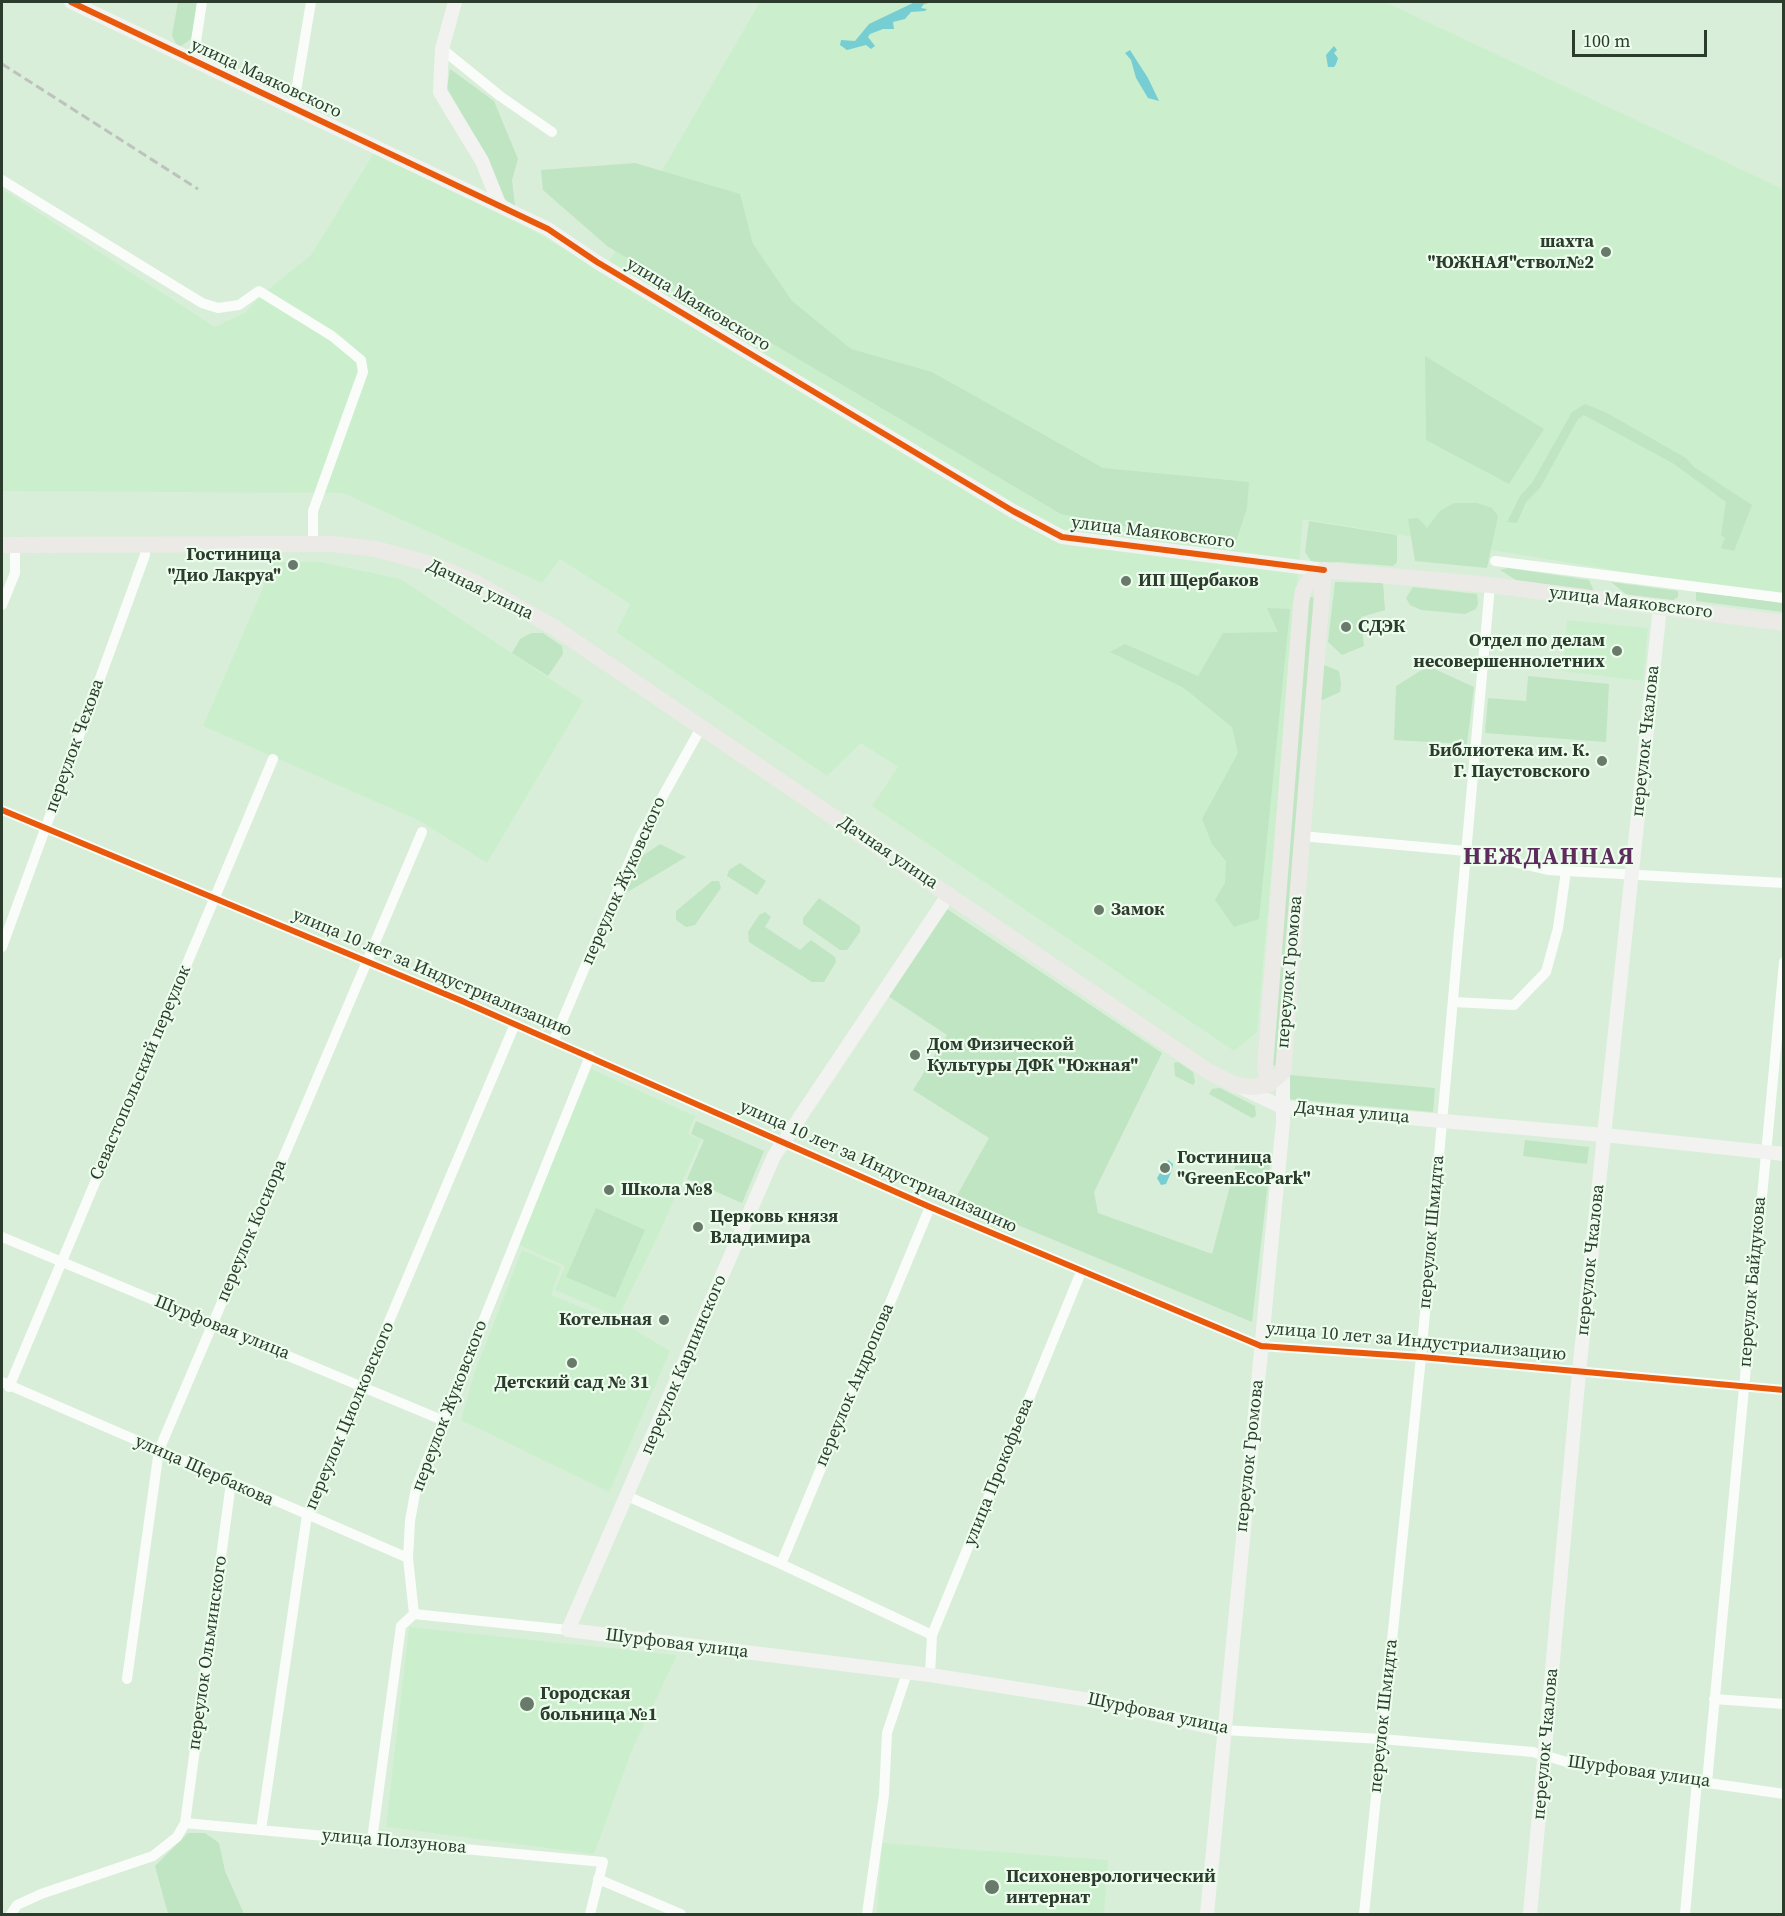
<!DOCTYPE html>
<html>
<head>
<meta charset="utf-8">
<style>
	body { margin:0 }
	#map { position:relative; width:1785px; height:1916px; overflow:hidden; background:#d8eed9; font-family:"Source Serif 4",serif }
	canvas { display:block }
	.frame { position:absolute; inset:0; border:3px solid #2b3b2c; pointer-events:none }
	.scale { position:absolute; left:1572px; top:30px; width:135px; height:27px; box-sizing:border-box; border:3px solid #2b3b2c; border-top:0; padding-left:8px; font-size:18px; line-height:21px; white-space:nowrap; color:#2b3b2c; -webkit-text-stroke:4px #edfded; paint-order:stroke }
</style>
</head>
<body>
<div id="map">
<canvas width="1785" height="1916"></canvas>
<div class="frame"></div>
<div class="scale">100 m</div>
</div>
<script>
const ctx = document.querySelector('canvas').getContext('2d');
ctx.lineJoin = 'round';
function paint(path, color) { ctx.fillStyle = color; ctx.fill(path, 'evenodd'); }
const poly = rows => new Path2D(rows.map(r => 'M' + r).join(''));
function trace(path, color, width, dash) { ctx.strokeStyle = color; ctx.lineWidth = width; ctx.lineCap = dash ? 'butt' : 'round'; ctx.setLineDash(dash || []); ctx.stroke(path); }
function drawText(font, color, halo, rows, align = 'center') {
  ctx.font = font + ' "Source Serif 4",serif'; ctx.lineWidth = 4.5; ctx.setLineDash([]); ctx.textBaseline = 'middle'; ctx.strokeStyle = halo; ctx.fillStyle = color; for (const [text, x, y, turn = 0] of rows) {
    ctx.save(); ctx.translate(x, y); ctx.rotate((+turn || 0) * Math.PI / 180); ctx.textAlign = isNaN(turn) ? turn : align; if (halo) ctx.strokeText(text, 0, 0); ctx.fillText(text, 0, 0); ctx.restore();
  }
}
const built = poly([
	[760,2,1385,2,1783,189,1783,594,1711,586,1303,519,1257,1032,1234,1051,872,806,898,767,861,743,827,776,616,632,630,604,560,559,542,583,343,493,2,491,2,189,215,327,246,312,259,297,311,255,375,151,520,223,603,272],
	[274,562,320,562,401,579,583,701,487,863,420,821,203,726],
	[1567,620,1648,628,1643,681,1562,671],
	[591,1069,695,1116,688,1134,701,1140,656,1240,618,1317,555,1290,565,1266,517,1244],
	[522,1250,561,1267,551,1295,630,1327,670,1351,609,1492,461,1420,474,1374],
	[409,1627,677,1655,631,1752,594,1854,386,1827],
	[882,1843,1108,1860,1104,1914,877,1914]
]);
const green = poly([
	[178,2,198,2,191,39,181,46,176,44,172,35],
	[450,69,494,101,518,159,512,180,515,206,503,198,486,155,447,88],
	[635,163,740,194,753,244,792,301,851,349,932,372,1103,468,1249,482,1247,508,1234,547,1061,514,607,246,543,190,541,170],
	[1425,356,1544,429,1509,484,1426,440],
	[1585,404,1607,413,1686,458,1694,467,1752,505,1734,551,1721,548,1725,538,1721,535,1726,502,1674,464,1584,415,1578,419,1540,488,1526,502,1517,523,1507,522,1520,496,1532,483,1572,412],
	[1454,503,1477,503,1492,508,1498,516,1487,568,1415,561,1408,519,1418,518,1427,528,1440,511],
	[1309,521,1397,535,1397,562,1393,566,1338,562,1313,564,1305,552],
	[1508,568,1589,580,1594,591,1516,580,1500,570],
	[1335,582,1383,583,1385,610,1361,617,1364,646,1342,655,1328,642],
	[1611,582,1678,591,1678,597,1673,600,1627,595],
	[1413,587,1477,594,1478,603,1476,609,1465,614,1421,610,1410,605,1406,598],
	[1696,591,1783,603,1783,612,1696,601],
	[1309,597,1317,598,1279,1066,1271,1065],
	[1267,608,1290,609,1259,919,1234,927,1215,900,1225,883,1226,861,1212,844,1202,819,1238,753,1232,727,1184,688,1110,652,1125,644,1198,676,1223,633,1278,632],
	[531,633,543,633,562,646,563,654,548,676,512,653,520,639],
	[1324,665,1339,671,1341,683,1340,692,1320,701],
	[1428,666,1474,687,1467,744,1394,740,1396,686],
	[1528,676,1609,684,1606,742,1485,733,1488,698,1526,701],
	[660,844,686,857,626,893,632,863],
	[740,863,766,881,757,895,727,876,729,870],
	[712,881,719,881,721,888,695,925,686,927,676,920,676,911],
	[819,898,860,926,860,932,847,950,840,950,803,924,803,918],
	[947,909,1162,1053,1094,1192,1098,1213,1212,1254,1239,1152,1271,1156,1252,1322,955,1199,989,1138,913,1090,947,1035,888,996],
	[765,912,771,917,765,927,800,950,811,940,835,957,836,962,824,982,812,982,749,942,748,932,759,915],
	[1178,1062,1193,1072,1195,1082,1193,1085,1175,1076,1174,1063],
	[1290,1075,1435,1088,1433,1112,1288,1099],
	[1220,1088,1255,1106,1256,1116,1252,1118,1209,1094,1212,1089],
	[696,1121,764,1151,742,1203,687,1179,704,1140,691,1134],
	[1525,1140,1589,1147,1587,1164,1523,1156],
	[596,1208,645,1230,615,1298,566,1277],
	[188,1833,205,1833,219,1843,225,1871,244,1914,168,1914,155,1866]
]);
const water = poly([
	[915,2,933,2,924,4,921,8,927,9,925,11,911,12,905,19,893,22,894,29,883,29,870,34,868,37,875,46,871,49,866,45,847,50,840,45,841,40,855,41,869,24],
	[1334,46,1337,50,1334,53,1338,58,1336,64,1334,67,1328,67,1326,55],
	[1130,50,1148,78,1159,101,1148,98,1136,78,1131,60,1125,53],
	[1168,1160,1173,1164,1172,1170,1166,1184,1161,1185,1157,1178]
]);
const street = poly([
	[442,49,500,96,552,132],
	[193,61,202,2],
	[293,109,311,2],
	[2,180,202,303,218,308,239,305,259,291,332,336,361,360,363,372,313,511,313,536],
	[1495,561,1784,598],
	[2,605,15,573,15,545],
	[2,810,462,1001,930,1207,1261,1346,1421,1357,1784,1390],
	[1301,836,1466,851,1548,870,1784,883],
	[2,947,145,555,145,544],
	[1453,1002,1514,1005,1546,972,1558,928,1566,871],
	[554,1040,640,837,702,726],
	[2,1237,442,1420],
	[2,1382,408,1558],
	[9,1387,273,759],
	[627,1496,781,1564,932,1635],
	[781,1564,930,1207],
	[414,1614,568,1630],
	[930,1675,932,1635,1081,1272],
	[127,1679,159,1450,422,832],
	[1714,1699,1784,1704],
	[1223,1730,1381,1739,1533,1752,1570,1763,1784,1794],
	[1707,1782,1784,962],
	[185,1823,603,1862,590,1914],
	[261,1830,307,1515,515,1024],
	[372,1840,401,1626,414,1614,408,1558,410,1521,416,1488,590,1056],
	[598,1879,681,1914],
	[11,1914,17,1905,41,1894,153,1856,177,1837,185,1823,231,1483],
	[867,1914,884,1795,887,1733,907,1673],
	[1364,1914,1421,1357,1490,585],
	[1685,1914,1697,1781]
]);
const secondary = poly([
	[71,2,548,229,597,262,1013,511,1062,537,1324,570],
	[455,2,442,49,440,92,482,161,500,206],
	[949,894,774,1156,568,1630,930,1675,1096,1701,1223,1730],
	[1240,1087,1282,1107,1604,1135,1784,1154],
	[1207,1914,1283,1122,1283,1072],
	[1530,1914,1579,1372,1660,607]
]);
const primary = poly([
	[2,545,333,544,376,549,434,565,474,582,555,628,1209,1072,1236,1085,1251,1087,1268,1085,1283,1072,1324,570,1309,581,1303,591,1301,603,1265,1067,1268,1085],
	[1324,570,1490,585,1784,623]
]);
const rail = poly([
	[2,64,198,189]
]);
const cycleway = poly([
	[71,2,548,229,597,262,1013,511,1062,537,1324,570],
	[2,810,462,1001,930,1207,1261,1346,1421,1357,1784,1390]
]);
const markers = [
	[1606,252,6,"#687a69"],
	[293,565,6,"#687a69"],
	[1126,581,6,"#687a69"],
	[1346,627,6,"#687a69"],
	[1617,651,6,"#687a69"],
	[1602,761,6,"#687a69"],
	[1099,910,6,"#687a69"],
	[915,1055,6,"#687a69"],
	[1165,1168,6,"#687a69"],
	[609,1190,6,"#687a69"],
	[698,1227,6,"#687a69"],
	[664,1320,6,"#687a69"],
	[572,1363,6,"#687a69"],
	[527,1704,8,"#687a69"],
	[992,1887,8,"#687a69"]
];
const streetNames = [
	["улица Маяковского",266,79,25],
	["улица Маяковского",698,305,31],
	["улица Маяковского",1153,533,7],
	["Дачная улица",480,590,26],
	["улица Маяковского",1631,603,7],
	["переулок Чкалова",1646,741,-84],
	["переулок Чехова",75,746,-70],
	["Дачная улица",888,853,34],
	["переулок Жуковского",624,881,-66],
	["переулок Громова",1290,972,-85],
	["улица 10 лет за Индустриализацию",432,973,23],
	["Севастопольский переулок",141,1073,-67],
	["Дачная улица",1352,1113,5],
	["улица 10 лет за Индустриализацию",878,1167,24],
	["переулок Косиора",252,1231,-67],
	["переулок Шмидта",1432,1232,-85],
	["переулок Чкалова",1591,1260,-84],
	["переулок Байдукова",1753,1282,-85],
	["Шурфовая улица",222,1328,22],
	["улица 10 лет за Индустриализацию",1416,1342,5],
	["переулок Карпинского",684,1365,-67],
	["переулок Андропова",855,1385,-67],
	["переулок Жуковского",450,1406,-69],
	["переулок Циолковского",350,1416,-67],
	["переулок Громова",1250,1456,-84],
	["улица Щербакова",204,1471,24],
	["улица Прокофьева",999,1472,-68],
	["Шурфовая улица",677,1644,7],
	["переулок Ольминского",208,1653,-82],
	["Шурфовая улица",1158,1714,12],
	["переулок Шмидта",1384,1716,-84],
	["переулок Чкалова",1546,1744,-85],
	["Шурфовая улица",1639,1772,8],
	["улица Ползунова",394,1842,5]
];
const poiNames = [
	["шахта",1594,242,"right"],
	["\"ЮЖНАЯ\"ствол№2",1594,263,"right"],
	["Гостиница",281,555,"right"],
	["\"Дио Лакруа\"",281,576,"right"],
	["ИП Щербаков",1138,581],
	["СДЭК",1358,627],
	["Отдел по делам",1605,641,"right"],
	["несовершеннолетних",1605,662,"right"],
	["Библиотека им. К.",1590,751,"right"],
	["Г. Паустовского",1590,772,"right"],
	["Замок",1111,910],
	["Дом Физической",927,1045],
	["Культуры ДФК \"Южная\"",927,1066],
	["Гостиница",1177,1158],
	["\"GreenEcoPark\"",1177,1179],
	["Школа №8",621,1190],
	["Церковь князя",710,1217],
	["Владимира",710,1238],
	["Котельная",652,1320,"right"],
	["Детский сад № 31",572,1383,"center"],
	["Городская",540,1694],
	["больница №1",540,1715],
	["Психоневрологический",1006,1877],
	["интернат",1006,1898]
];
const districtNames = [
	["НЕЖДАННАЯ",1549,858]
];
paint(built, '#cbefcd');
paint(green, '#c0e5c2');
paint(water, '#76ced3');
trace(street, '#f9fcf9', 10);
trace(secondary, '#f2f3f0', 14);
trace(primary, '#eceae6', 16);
trace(rail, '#bdc2bd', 3, [9, 4.5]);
trace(cycleway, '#e8590c', 6);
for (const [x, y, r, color] of markers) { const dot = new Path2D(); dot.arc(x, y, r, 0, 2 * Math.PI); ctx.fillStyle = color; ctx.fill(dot); trace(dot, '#edfded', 2); }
drawText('18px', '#2b3b2c', '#edfded', streetNames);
drawText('bold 18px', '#2b3b2c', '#edfded', poiNames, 'left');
ctx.letterSpacing = '1.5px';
drawText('bold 24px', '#5d2c5d', '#edfded', districtNames);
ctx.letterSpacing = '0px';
</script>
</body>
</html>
